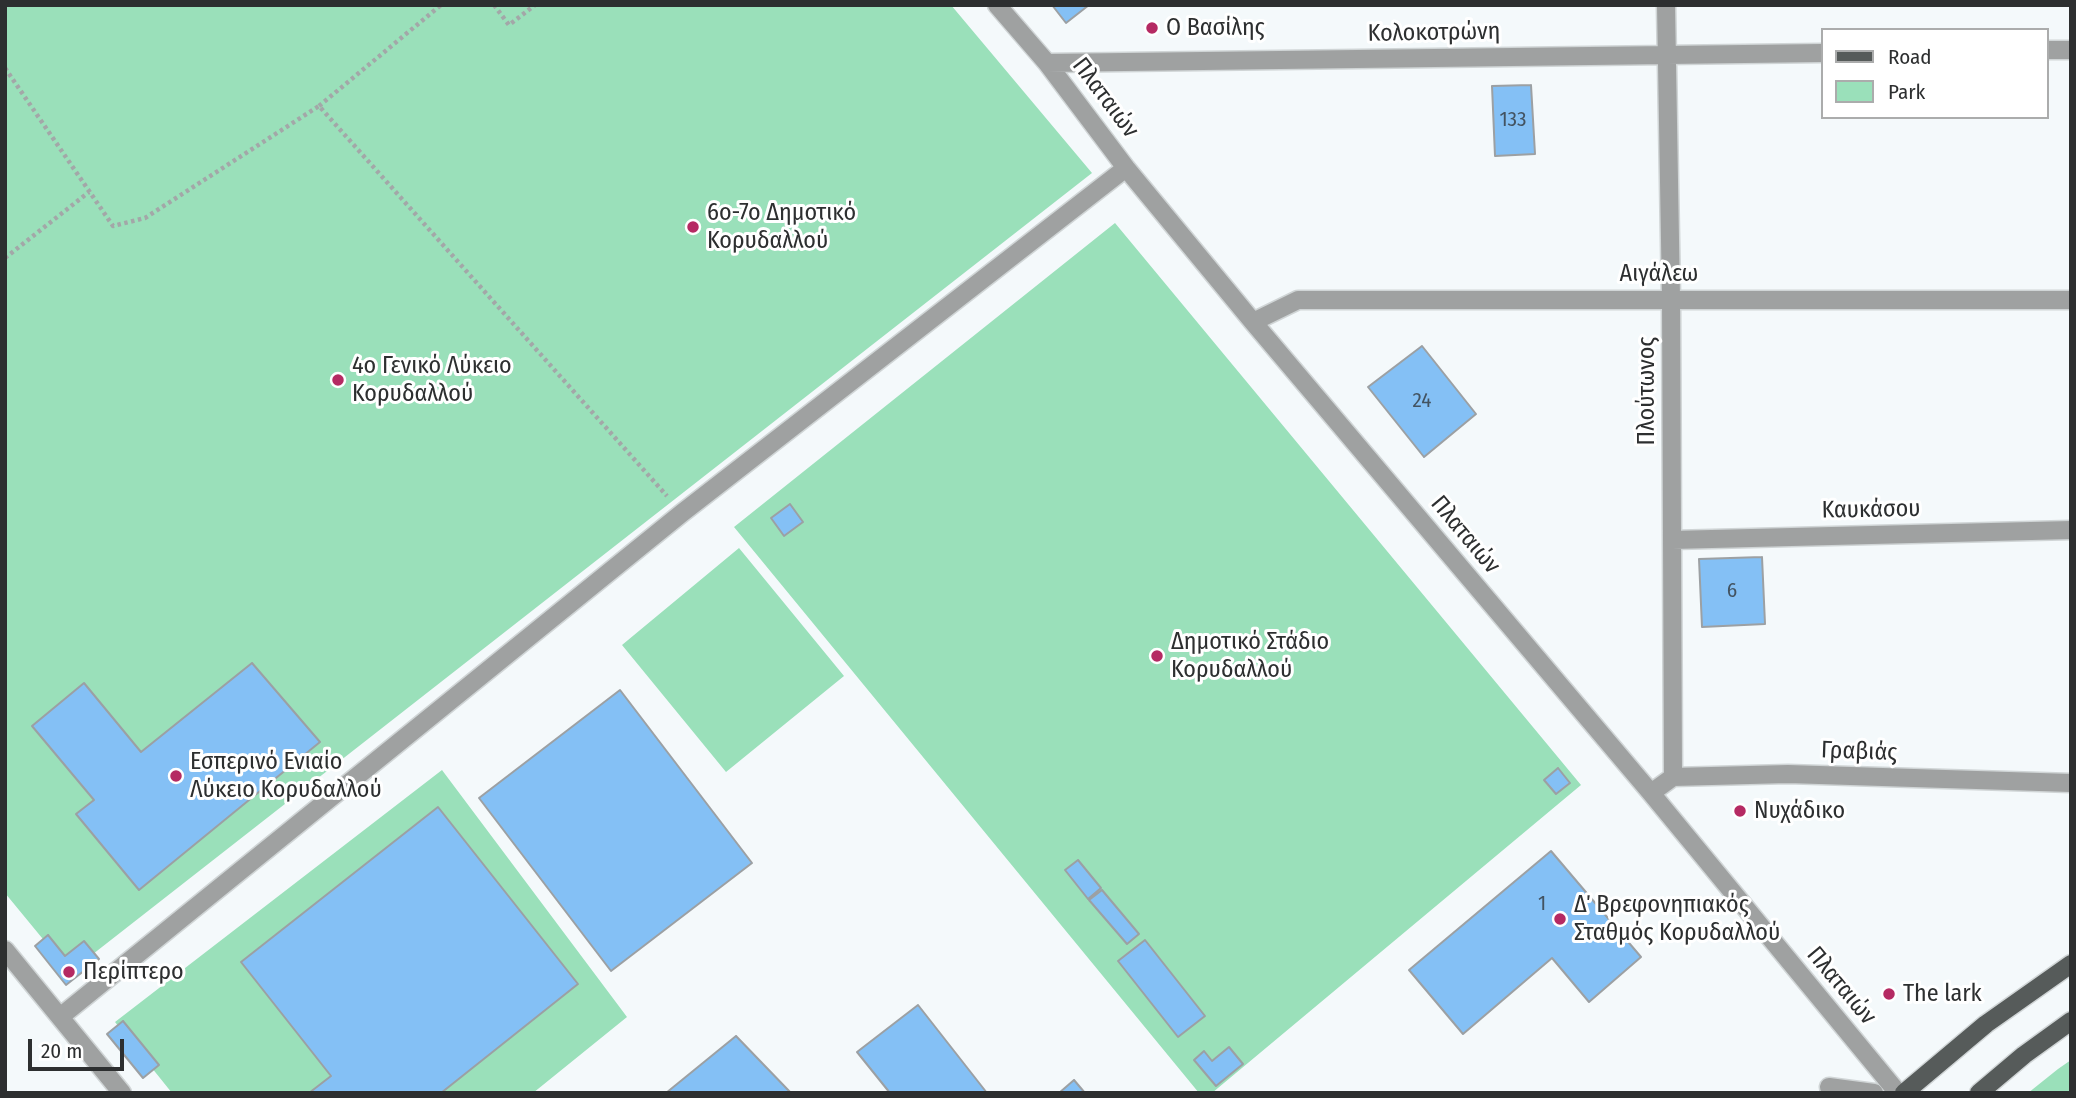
<!DOCTYPE html>
<html>
<head>
<meta charset="utf-8">
<style>
	body { margin:0 }
	#map { position:relative; width:2076px; height:1098px; overflow:hidden; background:#f4f9fb; font-family:"Fira Sans Condensed",sans-serif }
	canvas { display:block }
	.frame { position:absolute; inset:0; border:7px solid #2d2f30; pointer-events:none }
	.legend { position:absolute; left:1821px; top:28px; width:228px; height:91px; box-sizing:border-box; background:#fff; border:2px solid #abacac; margin:0; padding:9px 12px; list-style:none; font-size:21px; color:#2d2f30 }
	.legend li { display:flex; align-items:center; gap:14px; height:35px }
	.legend b { width:35px; border:2px solid #abacac }
	.scale { position:absolute; left:28px; top:1039px; width:96px; height:32px; box-sizing:border-box; border:4px solid #2d2f30; border-top:0; padding-left:9px; font-size:21px; line-height:24px; white-space:nowrap; color:#2d2f30; -webkit-text-stroke:5px #fff; paint-order:stroke }
</style>
</head>
<body>
<div id="map">
<canvas width="2076" height="1098"></canvas>
<div class="frame"></div>
<ul class="legend">
<li><b style="height:9px;background:#565b5a"></b>Road</li>
<li><b style="height:19px;background:#9ae0ba"></b>Park</li>
</ul>
<div class="scale">20 m</div>
</div>
<script>
const ctx = document.querySelector('canvas').getContext('2d');
ctx.lineJoin = 'round';
function paint(path, color) { ctx.fillStyle = color; ctx.fill(path, 'evenodd'); }
const poly = rows => new Path2D(rows.map(r => 'M' + r).join(''));
function trace(path, color, width, dash) { ctx.strokeStyle = color; ctx.lineWidth = width; ctx.lineCap = dash ? 'butt' : 'round'; ctx.setLineDash(dash || []); ctx.stroke(path); }
function drawText(font, color, halo, rows, align = 'center') {
  ctx.font = font + ' "Fira Sans Condensed",sans-serif'; ctx.lineWidth = 6; ctx.setLineDash([]); ctx.textBaseline = 'middle'; ctx.strokeStyle = halo; ctx.fillStyle = color; for (const [text, x, y, turn = 0] of rows) {
    ctx.save(); ctx.translate(x, y); ctx.rotate((+turn || 0) * Math.PI / 180); ctx.textAlign = isNaN(turn) ? turn : align; if (halo) ctx.strokeText(text, 0, 0); ctx.fillText(text, 0, 0); ctx.restore();
  }
}
const green = poly([
	[5,5,951,5,1092,173,70,972,5,893],
	[1115,223,1581,785,1212,1093,1199,1093,734,527],
	[739,548,844,676,726,772,622,645],
	[442,770,627,1017,533,1093,172,1093,115,1022],
	[2071,1060,2071,1093,2028,1093,2058,1069]
]);
const building = poly([
	[1052,5,1089,5,1066,23,1052,5],
	[1531,85,1535,154,1495,156,1492,86,1531,85],
	[1422,346,1476,414,1424,457,1368,387,1422,346],
	[790,504,803,522,784,536,771,518,790,504],
	[1762,557,1765,624,1702,627,1699,559,1762,557],
	[252,663,320,742,139,890,76,814,94,800,32,726,84,683,141,752,252,663],
	[620,690,752,863,611,971,479,798,620,690],
	[1558,768,1570,783,1556,794,1544,780,1558,768],
	[438,807,578,984,441,1093,309,1093,331,1076,241,962,438,807],
	[1551,851,1641,957,1589,1002,1552,958,1463,1034,1409,970,1551,851],
	[1078,860,1101,888,1088,899,1065,870,1078,860],
	[1102,890,1139,934,1127,944,1089,900,1102,890],
	[48,935,65,956,84,941,99,959,66,985,35,946,48,935],
	[1145,940,1205,1016,1178,1037,1118,961,1145,940],
	[918,1005,987,1093,890,1093,857,1052,918,1005],
	[123,1021,159,1065,143,1078,107,1034,123,1021],
	[736,1036,791,1093,666,1093,736,1036],
	[1229,1047,1243,1064,1216,1086,1194,1060,1204,1051,1212,1061,1229,1047],
	[1074,1080,1085,1093,1059,1093,1074,1080]
]);
const path = poly([
	[494,5,509,25,535,5],
	[5,68,113,226,145,218,319,106,667,496],
	[319,106,441,5],
	[5,258,89,192]
]);
const minor = poly([
	[997,5,1047,63,1126,168,1253,322,1651,793,1898,1093],
	[1666,5,1671,298,1673,777],
	[2046,50,2071,50],
	[1047,63,1822,53],
	[1253,322,1298,300,2071,300],
	[1672,540,2071,530],
	[1651,793,1673,777,1788,774,2071,783],
	[5,950,122,1093],
	[60,1017,682,513,1126,168],
	[1829,1087,1874,1093]
]);
const major = poly([
	[1904,1093,1986,1024,2071,964],
	[1979,1093,2024,1055,2071,1021]
]);
const markers = [
	[1152,28,7,"#b52a63"],
	[693,227,7,"#b52a63"],
	[338,380,7,"#b52a63"],
	[1157,656,7,"#b52a63"],
	[176,776,7,"#b52a63"],
	[1740,811,7,"#b52a63"],
	[1560,919,7,"#b52a63"],
	[69,972,7,"#b52a63"],
	[1889,994,7,"#b52a63"]
];
const numberNames = [
	["133",1513,120],
	["24",1422,401],
	["6",1732,591],
	["1",1542,904]
];
const poiNames = [
	["Ο Βασίλης",1166,28],
	["6ο-7ο Δημοτικό",707,213],
	["Κορυδαλλού",707,241],
	["4ο Γενικό Λύκειο",352,366],
	["Κορυδαλλού",352,394],
	["Δημοτικό Στάδιο",1171,642],
	["Κορυδαλλού",1171,670],
	["Εσπερινό Ενιαίο",190,762],
	["Λύκειο Κορυδαλλού",190,790],
	["Νυχάδικο",1754,811],
	["Δ΄ Βρεφονηπιακός",1574,905],
	["Σταθμός Κορυδαλλού",1574,933],
	["Περίπτερο",83,972],
	["The lark",1903,994]
];
const streetNames = [
	["Κολοκοτρώνη",1434,33,-1],
	["Πλαταιών",1105,98,53],
	["Αιγάλεω",1659,274],
	["Πλούτωνος",1647,391,-90],
	["Καυκάσου",1871,510,-1],
	["Πλαταιών",1465,535,50],
	["Γραβιάς",1859,752,2],
	["Πλαταιών",1841,986,50]
];
paint(green, '#9ae0ba');
paint(building, '#84c0f5');
trace(building, '#9ca0a3', 2);
trace(minor, '#d0d5d6', 21);
trace(major, '#d0d5d6', 21);
trace(path, '#a3a7a8', 4.5, [3.5, 3.5]);
trace(minor, '#9fa1a1', 18);
trace(major, '#565b5a', 18);
for (const [x, y, r, color] of markers) { const dot = new Path2D(); dot.arc(x, y, r, 0, 2 * Math.PI); ctx.fillStyle = color; ctx.fill(dot); trace(dot, '#fff', 2.5); }
drawText('21px', '#435361', null, numberNames);
drawText('24px', '#2d2f30', '#fff', poiNames, 'left');
drawText('24px', '#2d2f30', '#fff', streetNames);
</script>
</body>
</html>
